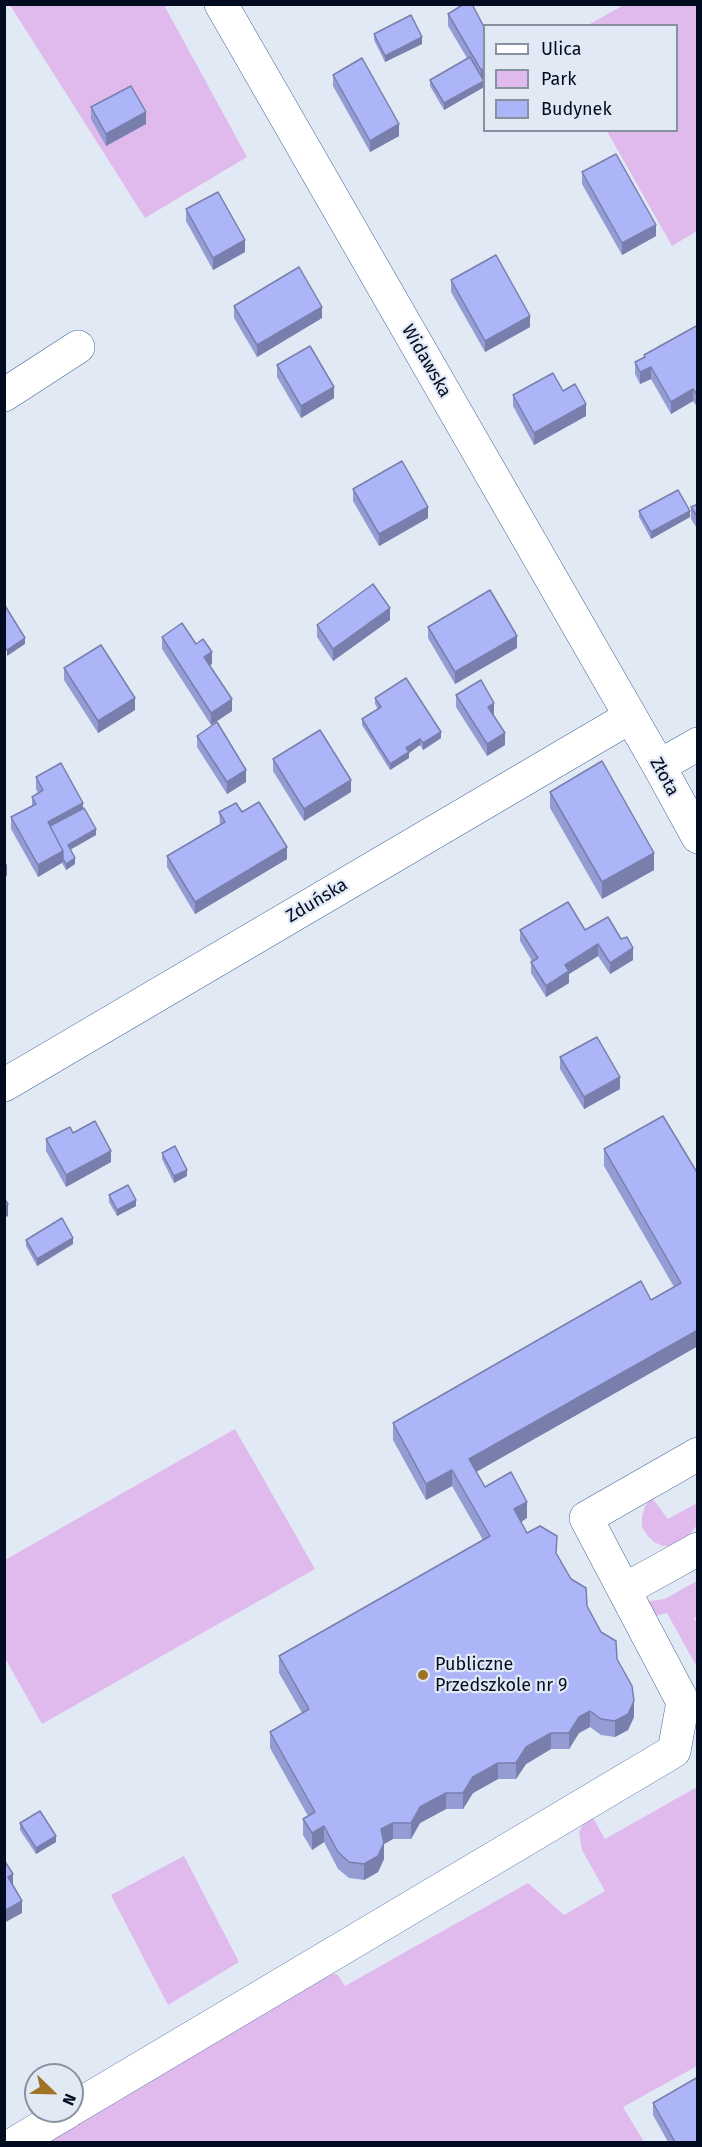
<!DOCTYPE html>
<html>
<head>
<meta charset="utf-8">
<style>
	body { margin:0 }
	#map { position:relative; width:702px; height:2147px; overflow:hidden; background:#e1e9f5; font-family:"Fira Sans",sans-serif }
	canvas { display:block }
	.frame { position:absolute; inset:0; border:6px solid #020c20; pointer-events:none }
	.legend { position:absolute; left:483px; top:24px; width:195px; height:108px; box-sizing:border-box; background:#e1e9f5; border:2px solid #8891a0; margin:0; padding:8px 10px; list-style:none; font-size:18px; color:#020c20 }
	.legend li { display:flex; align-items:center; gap:12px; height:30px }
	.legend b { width:30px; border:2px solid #8891a0 }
	.north { position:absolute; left:24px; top:2063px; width:60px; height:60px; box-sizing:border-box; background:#e1e9f5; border:2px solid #8891a0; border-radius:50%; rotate:113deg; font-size:16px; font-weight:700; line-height:24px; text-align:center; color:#020c20 }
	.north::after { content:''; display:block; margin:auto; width:21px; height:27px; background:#9f7323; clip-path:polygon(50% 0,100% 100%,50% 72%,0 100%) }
</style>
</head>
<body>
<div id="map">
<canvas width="702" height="2147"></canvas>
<div class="frame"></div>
<ul class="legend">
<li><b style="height:8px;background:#fff"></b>Ulica</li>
<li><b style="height:16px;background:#e0b9ed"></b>Park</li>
<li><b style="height:16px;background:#acb5f7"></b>Budynek</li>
</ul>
<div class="north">N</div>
</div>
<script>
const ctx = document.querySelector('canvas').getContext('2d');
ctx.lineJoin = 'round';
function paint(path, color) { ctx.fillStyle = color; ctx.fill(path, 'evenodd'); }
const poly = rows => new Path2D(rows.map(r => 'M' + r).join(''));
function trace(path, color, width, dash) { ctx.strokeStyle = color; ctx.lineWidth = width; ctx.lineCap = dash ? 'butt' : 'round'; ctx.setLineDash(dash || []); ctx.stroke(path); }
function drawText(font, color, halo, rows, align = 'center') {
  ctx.font = font + ' "Fira Sans",sans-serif'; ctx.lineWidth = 4.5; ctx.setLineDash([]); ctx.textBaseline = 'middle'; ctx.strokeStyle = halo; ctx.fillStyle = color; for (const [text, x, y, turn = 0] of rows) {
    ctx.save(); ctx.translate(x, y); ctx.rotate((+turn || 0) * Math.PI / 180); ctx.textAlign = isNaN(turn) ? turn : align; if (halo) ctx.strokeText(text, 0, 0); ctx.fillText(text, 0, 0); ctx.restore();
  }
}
const green = poly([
	[10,5,164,5,247,157,145,218],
	[624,5,697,5,697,231,672,246,607,131,676,130,676,26,588,25],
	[235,1429,315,1569,42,1724,5,1658,5,1560],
	[652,1498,668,1519,697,1503,697,1525,684,1542,674,1546,663,1546,654,1542,647,1535,642,1527,642,1517,645,1506],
	[697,1581,697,1616,694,1618,697,1624,697,1667,667,1613,642,1619,644,1602,665,1599],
	[697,1787,697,2066,623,2107,644,2142,53,2142,48,2134,331,1973,338,1975,345,1986,528,1883,564,1915,605,1891,582,1850,579,1832,584,1823,592,1816,605,1839],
	[184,1856,239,1962,168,2005,111,1895]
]);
const minor = poly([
	[221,4,659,766,698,837],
	[4,395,78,347],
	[659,766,698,744],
	[4,1085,630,717],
	[624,1590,698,1549],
	[72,2109,674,1751,683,1702,586,1518,698,1454],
	[17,2142,69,2111]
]);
const wall = poly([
	[448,14,484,27,484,87,444,110,430,86,430,80,467,58,448,26],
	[374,34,422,44,385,62,374,40],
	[333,75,399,136,370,152,333,86],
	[91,107,146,124,106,146,91,119],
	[582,172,656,236,622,255,582,184],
	[186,209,245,252,213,270,186,221],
	[451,280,530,327,485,352,451,292],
	[234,306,322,318,257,357,234,318],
	[698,325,698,408,693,401,671,414,651,379,640,384,635,374,635,362,644,357,644,355],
	[277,365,334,398,301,418,277,377],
	[563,391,586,416,534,445,513,406,513,395],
	[353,489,428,518,379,546,353,501],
	[698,504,698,530,691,519,691,507],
	[639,511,690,517,651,539,639,517],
	[390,620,333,661,317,637,317,625],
	[428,627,517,648,455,684,428,638],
	[162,637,196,644,212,664,210,665,232,711,211,725,162,649],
	[64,668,135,710,98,733,64,680],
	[456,695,494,715,493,715,505,745,487,756,456,707],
	[375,698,441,738,423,750,420,745,409,753,409,758,390,770,362,725,362,719,378,709,375,704],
	[197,736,246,782,227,794,197,747],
	[273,759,351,792,304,821,273,771],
	[36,777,83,808,96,835,71,849,75,864,66,870,62,863,38,877,11,829,11,817,32,806,32,797,38,793,36,789],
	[550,792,654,870,602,899,550,808],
	[219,812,242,812,287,859,195,914,167,867,167,856,220,825],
	[520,930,585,930,633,960,610,974,598,956,569,974,569,983,546,997,531,973,531,962,532,961,520,941],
	[560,1057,620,1089,584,1109,560,1069],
	[73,1133,111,1162,66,1187,46,1151,46,1139],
	[604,1149,698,1174,698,1346,476,1472,485,1487,527,1518,521,1522,527,1533,557,1554,617,1659,634,1717,628,1730,615,1737,601,1735,590,1727,579,1733,569,1749,551,1749,526,1764,516,1779,498,1779,473,1793,463,1809,446,1809,420,1823,411,1839,393,1839,384,1844,384,1859,378,1872,364,1880,349,1878,338,1869,324,1842,312,1850,303,1835,303,1819,308,1816,270,1748,270,1732,302,1713,279,1673,279,1656,483,1540,452,1486,426,1500,393,1440,393,1423,651,1300,674,1287,604,1166],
	[162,1153,187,1176,174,1183,162,1159],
	[109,1195,136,1206,117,1216,109,1202],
	[26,1240,73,1244,37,1266,26,1246],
	[20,1823,56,1842,36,1854,20,1830],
	[653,2103,698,2142,668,2142,653,2115]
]);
const shadedWall = poly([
	[422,37,422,44,385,62,385,56],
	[484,68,484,80,481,82,481,70],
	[484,81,484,87,444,110,444,103],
	[146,112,146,124,106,146,106,134],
	[399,124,399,136,370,152,370,141],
	[656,225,656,236,622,255,622,243],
	[245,240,245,252,213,270,213,258],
	[322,307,322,318,257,357,257,345],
	[530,316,530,327,485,352,485,341],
	[651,367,651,379,640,384,640,372],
	[334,387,334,398,301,418,301,406],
	[693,389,693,401,671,414,671,402],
	[586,404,586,416,534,445,534,433],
	[428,507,428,518,379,546,379,534],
	[690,511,690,517,651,539,651,532],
	[390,608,390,620,333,661,333,649],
	[517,636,517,648,455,684,455,672],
	[25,638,25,644,7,656,7,650],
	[212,652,212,664,204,669,204,657],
	[135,698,135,710,98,733,98,721],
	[232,699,232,711,211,725,211,713],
	[494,703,494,715,488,719,488,707],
	[441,732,441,738,423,750,423,743],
	[505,733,505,745,487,756,487,744],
	[420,739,420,745,409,753,409,758,390,770,390,764,406,748],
	[246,770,246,782,227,794,227,782],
	[351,780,351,792,304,821,304,809],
	[83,803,83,815,50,832,48,822],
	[96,829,96,835,68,851,68,845],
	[287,847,287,859,195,914,195,902],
	[63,851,63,862,38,877,38,865],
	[654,853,654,870,602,899,602,882],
	[75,858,75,864,66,870,66,864],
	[7,864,7,876,4,877,4,866],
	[598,944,598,956,569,974,569,983,546,997,546,986,565,965],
	[633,948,633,960,610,974,610,963],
	[620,1077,620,1089,584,1109,584,1097],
	[111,1151,111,1162,66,1187,66,1175],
	[187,1170,187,1176,174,1183,174,1176],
	[136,1200,136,1206,117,1216,117,1210],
	[8,1204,8,1216,4,1218,4,1207],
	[73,1238,73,1244,37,1266,37,1259],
	[698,1330,698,1346,469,1476,469,1459],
	[452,1470,452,1486,426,1500,426,1484],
	[527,1502,527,1518,514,1526,514,1509],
	[634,1701,634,1717,628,1730,615,1737,615,1721],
	[590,1711,590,1727,579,1733,569,1749,569,1733,579,1717],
	[551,1733,551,1749,526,1764,516,1779,516,1763,526,1747],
	[498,1763,498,1779,473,1793,463,1809,463,1793,473,1777],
	[446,1793,446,1809,420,1823,411,1839,411,1823,420,1807],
	[393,1823,393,1839,384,1844,384,1859,378,1872,364,1880,364,1864,381,1829],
	[324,1826,324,1842,312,1850,312,1833],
	[56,1836,56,1842,36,1854,36,1848],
	[13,1874,13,1886,8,1877],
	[22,1901,22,1913,4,1923,4,1911]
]);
const building = poly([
	[464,4,472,4,484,27,484,68,481,70,448,14,464,4],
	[411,15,422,37,385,56,374,34,411,15],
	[470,57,484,81,444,103,430,80,470,57],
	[362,58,399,124,370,141,333,75,362,58],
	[131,86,146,112,106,134,91,107,131,86],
	[616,154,656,225,622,243,582,172,616,154],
	[218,192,245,240,213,258,186,209,218,192],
	[496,255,530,316,485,341,451,280,496,255],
	[299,267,322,307,257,345,234,306,299,267],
	[698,325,698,396,693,389,671,402,651,367,640,372,635,362,645,357,644,355,698,325],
	[310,346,334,387,301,406,277,365,310,346],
	[553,373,563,391,575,384,586,404,534,433,513,395,553,373],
	[402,461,428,507,379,534,353,489,402,461],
	[678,490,690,511,651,532,639,511,678,490],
	[698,504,698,518,691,507,698,504],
	[373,584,390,608,333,649,317,625,373,584],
	[490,590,517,636,455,672,428,627,490,590],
	[4,604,25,638,7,650,4,647,4,604],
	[182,623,196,644,203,639,212,652,204,657,232,699,211,713,162,637,182,623],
	[101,645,135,698,98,721,64,668,101,645],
	[406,678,441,732,423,743,420,739,406,748,409,752,390,764,362,719,381,707,375,698,406,678],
	[481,680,494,703,488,707,505,733,487,744,456,695,481,680],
	[217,722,246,770,227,782,197,736,217,722],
	[320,730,351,780,304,809,273,759,320,730],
	[602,761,654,853,602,882,550,792,602,761],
	[61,763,83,803,48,822,63,851,38,865,11,817,36,804,32,797,43,790,36,777,61,763],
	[259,802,287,847,195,902,167,856,225,822,219,812,236,803,242,812,259,802],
	[84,808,96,829,68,845,75,858,66,864,63,859,63,851,50,826,84,808],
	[568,902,585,930,608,917,621,939,627,937,633,948,610,963,598,944,565,965,569,971,546,986,531,962,538,958,520,930,568,902],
	[597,1037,620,1077,584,1097,560,1057,597,1037],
	[663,1116,698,1174,698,1330,469,1459,485,1487,511,1472,527,1502,514,1509,527,1533,540,1526,557,1536,556,1553,571,1579,586,1588,587,1606,601,1632,616,1641,617,1659,632,1686,634,1701,628,1714,615,1721,601,1719,590,1711,579,1717,569,1733,551,1733,526,1747,516,1763,498,1763,473,1777,463,1793,446,1793,420,1807,411,1823,393,1823,381,1829,384,1843,378,1856,364,1864,349,1862,338,1852,324,1826,312,1833,303,1819,315,1812,270,1732,309,1709,279,1656,490,1536,452,1470,426,1484,393,1423,641,1281,651,1300,681,1283,604,1149,663,1116],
	[95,1121,111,1151,66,1175,46,1139,70,1127,73,1133,95,1121],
	[175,1146,187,1170,174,1176,162,1153,175,1146],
	[128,1185,136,1200,117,1210,109,1195,128,1185],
	[4,1198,8,1204,4,1207,4,1198],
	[62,1218,73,1238,37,1259,26,1240,62,1218],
	[40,1811,56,1836,36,1848,20,1823,40,1811],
	[4,1860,13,1874,8,1877,22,1901,4,1911,4,1860],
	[698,2077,698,2142,675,2142,653,2103,698,2077]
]);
const markers = [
	[423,1675,6,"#9f7323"]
];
const streetNames = [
	["Widawska",426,361,60],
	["Złota",664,777,61],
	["Zduńska",317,901,-31]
];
const poiNames = [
	["Publiczne",435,1665],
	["Przedszkole nr 9",435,1686]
];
paint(green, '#e0b9ed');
trace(minor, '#43669b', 34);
trace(minor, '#fff', 33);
paint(wall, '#949cd4');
paint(shadedWall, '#787fad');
paint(building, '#acb5f7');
trace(building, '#787fad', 1.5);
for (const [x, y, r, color] of markers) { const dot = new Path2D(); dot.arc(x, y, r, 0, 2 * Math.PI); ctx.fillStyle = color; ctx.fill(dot); trace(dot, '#e1e9f5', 2); }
drawText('18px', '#020c20', '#e1e9f5', streetNames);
drawText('18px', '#020c20', '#e1e9f5', poiNames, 'left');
</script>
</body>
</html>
